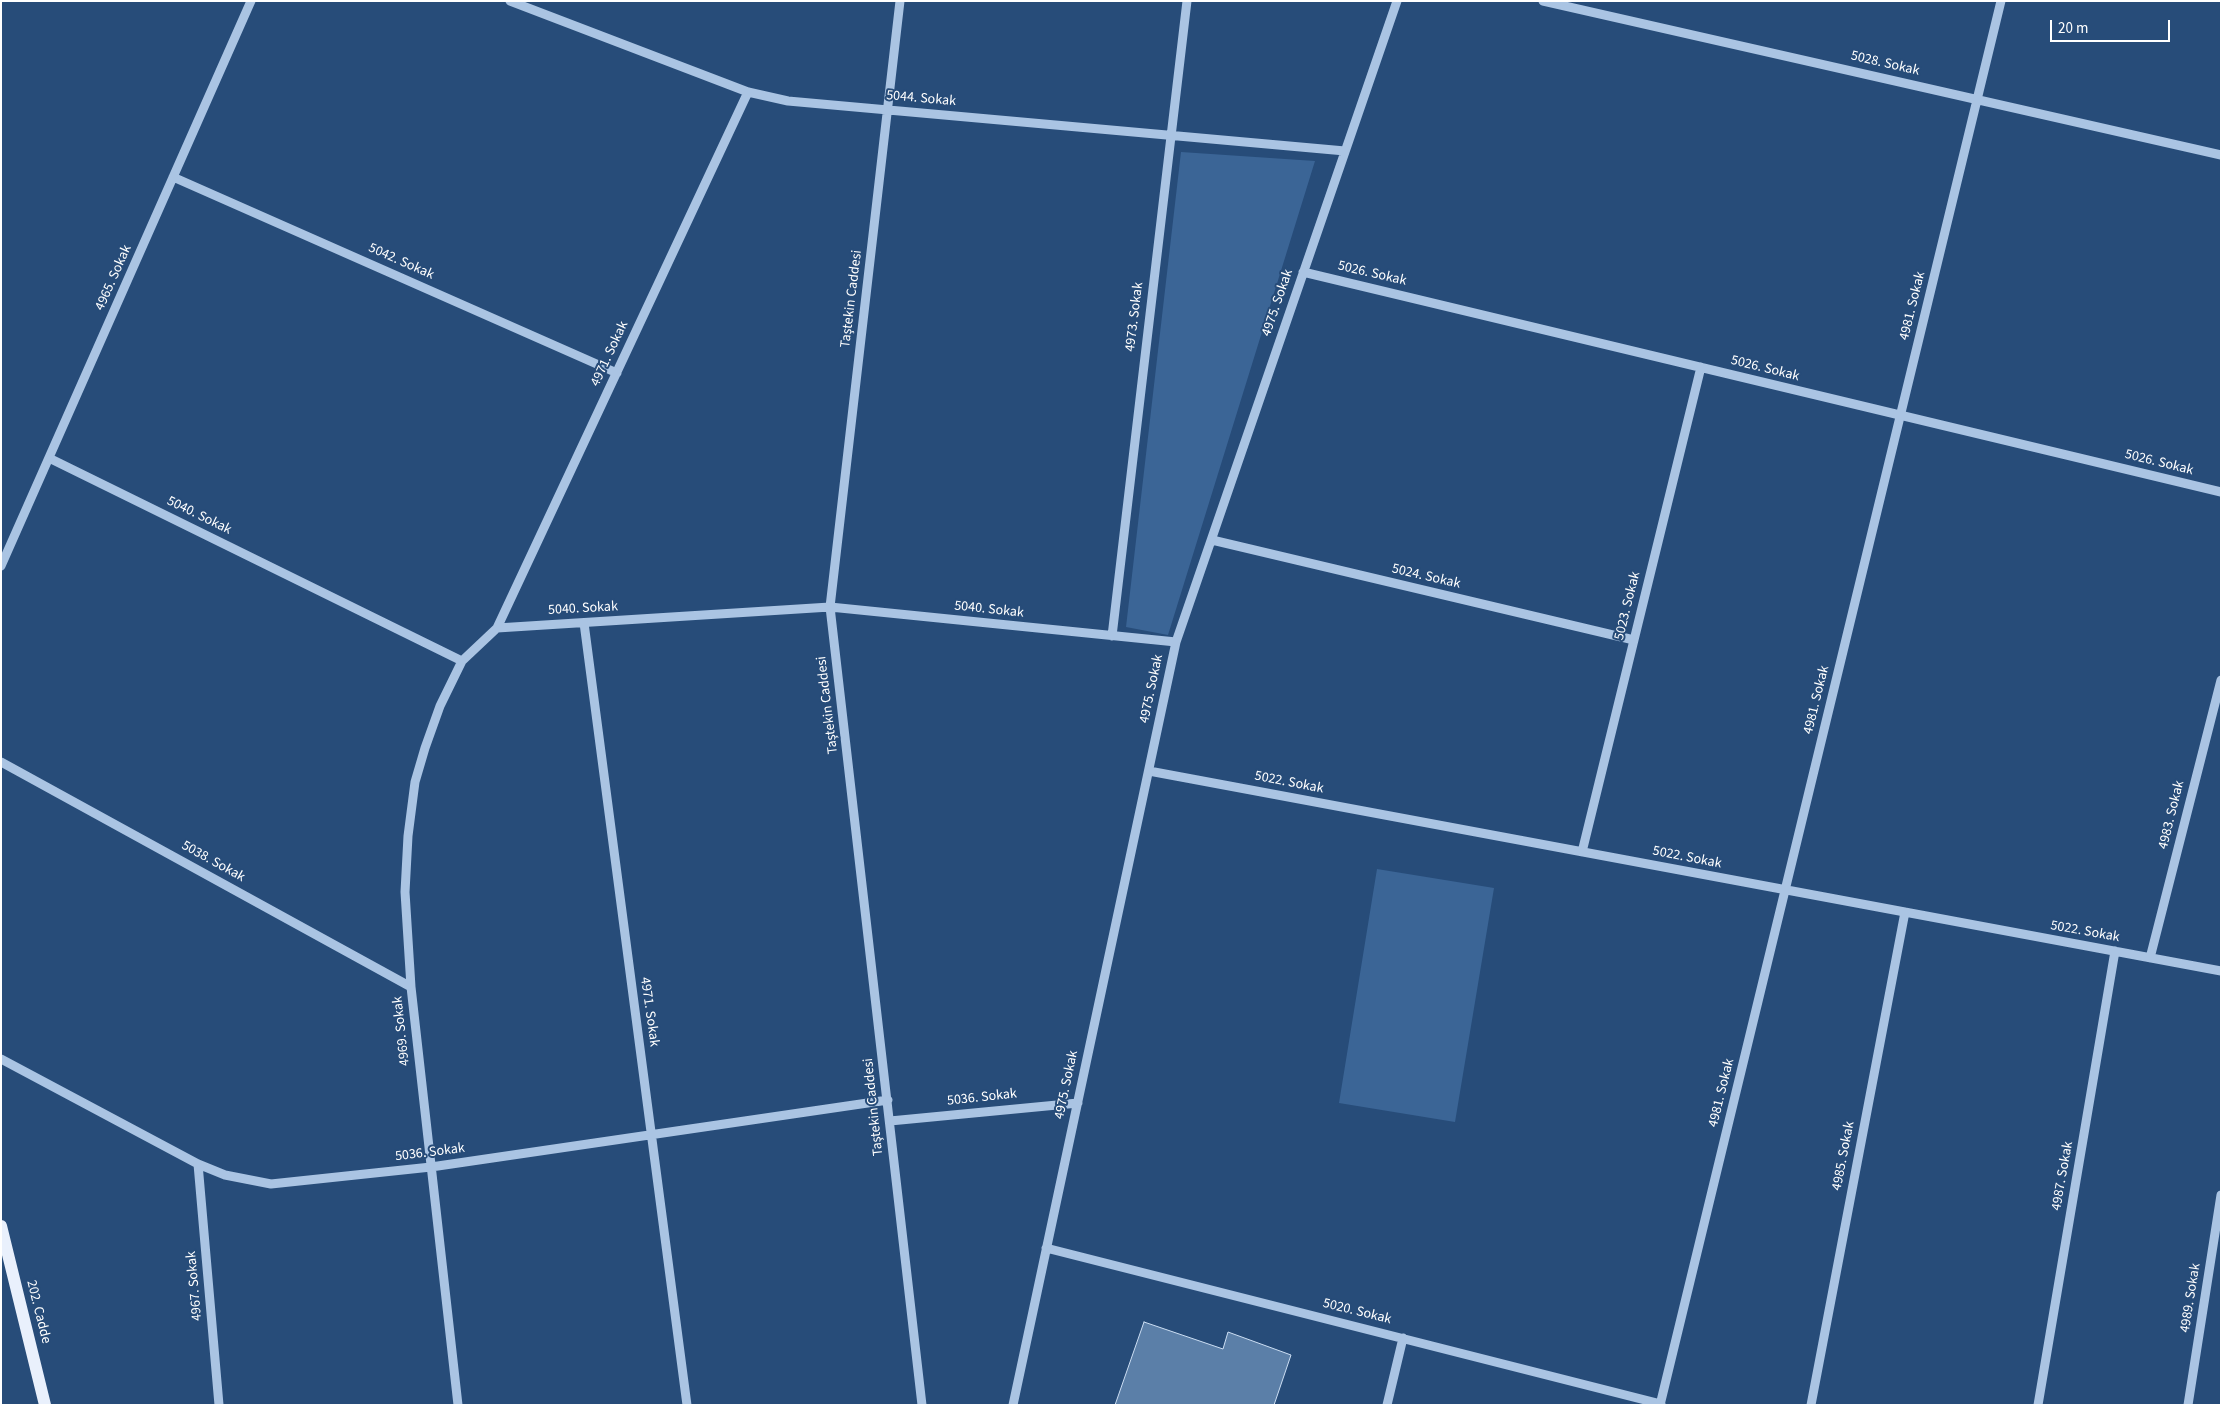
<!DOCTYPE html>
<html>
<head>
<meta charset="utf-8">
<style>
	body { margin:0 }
	#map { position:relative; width:2222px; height:1406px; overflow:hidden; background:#274c79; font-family:"Source Sans 3",sans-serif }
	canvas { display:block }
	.frame { position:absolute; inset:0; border:2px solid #fff; pointer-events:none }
	.scale { position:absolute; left:2050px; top:20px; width:120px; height:22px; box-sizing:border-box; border:2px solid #fff; border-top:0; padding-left:6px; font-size:15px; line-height:18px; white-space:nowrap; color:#fff; -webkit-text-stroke:4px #274c79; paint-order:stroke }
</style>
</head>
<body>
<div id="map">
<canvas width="2222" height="1406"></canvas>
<div class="frame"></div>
<div class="scale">20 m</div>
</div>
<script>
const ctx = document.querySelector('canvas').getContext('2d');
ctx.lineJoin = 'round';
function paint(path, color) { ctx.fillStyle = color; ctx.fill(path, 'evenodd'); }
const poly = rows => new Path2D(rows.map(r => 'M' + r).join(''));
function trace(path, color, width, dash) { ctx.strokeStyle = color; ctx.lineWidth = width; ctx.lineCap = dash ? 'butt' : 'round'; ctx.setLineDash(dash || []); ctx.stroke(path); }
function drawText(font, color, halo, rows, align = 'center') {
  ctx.font = font + ' "Source Sans 3",sans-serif'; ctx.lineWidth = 4; ctx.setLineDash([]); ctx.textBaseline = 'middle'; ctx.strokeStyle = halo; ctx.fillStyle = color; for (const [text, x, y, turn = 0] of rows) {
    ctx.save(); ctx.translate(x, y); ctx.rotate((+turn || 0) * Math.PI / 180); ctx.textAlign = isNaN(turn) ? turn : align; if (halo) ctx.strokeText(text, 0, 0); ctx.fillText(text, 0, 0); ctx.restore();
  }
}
const green = poly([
	[1181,152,1315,161,1168,635,1126,627],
	[1377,869,1494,888,1455,1122,1339,1103]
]);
const building = poly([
	[1144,1322,1223,1349,1228,1332,1291,1355,1274,1405,1115,1405,1144,1322]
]);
const minor = poly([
	[510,1,748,92,788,101,1345,151],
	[900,1,830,607,922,1405],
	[1543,1,2221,155],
	[173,177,617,373],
	[1303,272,2221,492],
	[49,458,462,661,497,628,830,607,1176,642],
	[1212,540,1634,640],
	[1,566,251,1],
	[584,623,687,1405],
	[497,628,748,92],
	[1112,636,1187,1],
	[1,762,411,987],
	[1149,771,2221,971],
	[1582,852,1701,367],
	[2150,958,2221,680],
	[1,1059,198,1164,225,1175,271,1184,431,1167,888,1100],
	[890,1121,1078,1103],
	[198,1164,219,1405],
	[1046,1248,1661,1404],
	[458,1405,411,987,405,892,408,836,415,782,425,748,440,706,462,661],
	[1013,1405,1176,642,1397,1],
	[1387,1405,1403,1338],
	[1660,1405,2001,1],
	[1811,1405,1905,912],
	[2038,1405,2115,951],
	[2188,1405,2221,1195]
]);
const major = poly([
	[1,1226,45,1405]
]);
const streetNames = [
	["5028. Sokak",1885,64,13],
	["5044. Sokak",921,99,5],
	["5042. Sokak",401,262,24],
	["5026. Sokak",1372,274,13],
	["4965. Sokak",114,278,-66],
	["Taştekin Caddesi",852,299,-83],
	["4975. Sokak",1278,303,-71],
	["4981. Sokak",1913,306,-76],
	["4973. Sokak",1135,317,-83],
	["4971. Sokak",610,354,-65],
	["5026. Sokak",1765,369,14],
	["5026. Sokak",2159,463,14],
	["5040. Sokak",199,516,26],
	["5024. Sokak",1426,577,13],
	["5023. Sokak",1628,606,-76],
	["5040. Sokak",583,609,-3],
	["5040. Sokak",989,610,6],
	["4975. Sokak",1152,689,-78],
	["4981. Sokak",1817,700,-76],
	["Taştekin Caddesi",828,705,-97],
	["5022. Sokak",1289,783,11],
	["4983. Sokak",2172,815,-76],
	["5022. Sokak",1687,858,11],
	["5038. Sokak",213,862,29],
	["5022. Sokak",2085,932,10],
	["4971. Sokak",649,1012,82],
	["4969. Sokak",402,1031,-96],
	["4975. Sokak",1067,1085,-78],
	["4981. Sokak",1722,1093,-76],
	["5036. Sokak",982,1098,-6],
	["Taştekin Caddesi",874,1107,-96],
	["5036. Sokak",430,1153,-7],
	["4985. Sokak",1844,1156,-79],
	["4987. Sokak",2063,1176,-80],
	["4967. Sokak",195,1286,-95],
	["4989. Sokak",2191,1298,-81],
	["202. Cadde",38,1312,76],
	["5020. Sokak",1357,1312,14]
];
paint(green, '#3b6596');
paint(building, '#5b7fa8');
trace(building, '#ccdef3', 1);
trace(minor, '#aac4e3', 9);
trace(major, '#e9f0fc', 12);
drawText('14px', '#fff', '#274c79', streetNames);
</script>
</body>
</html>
